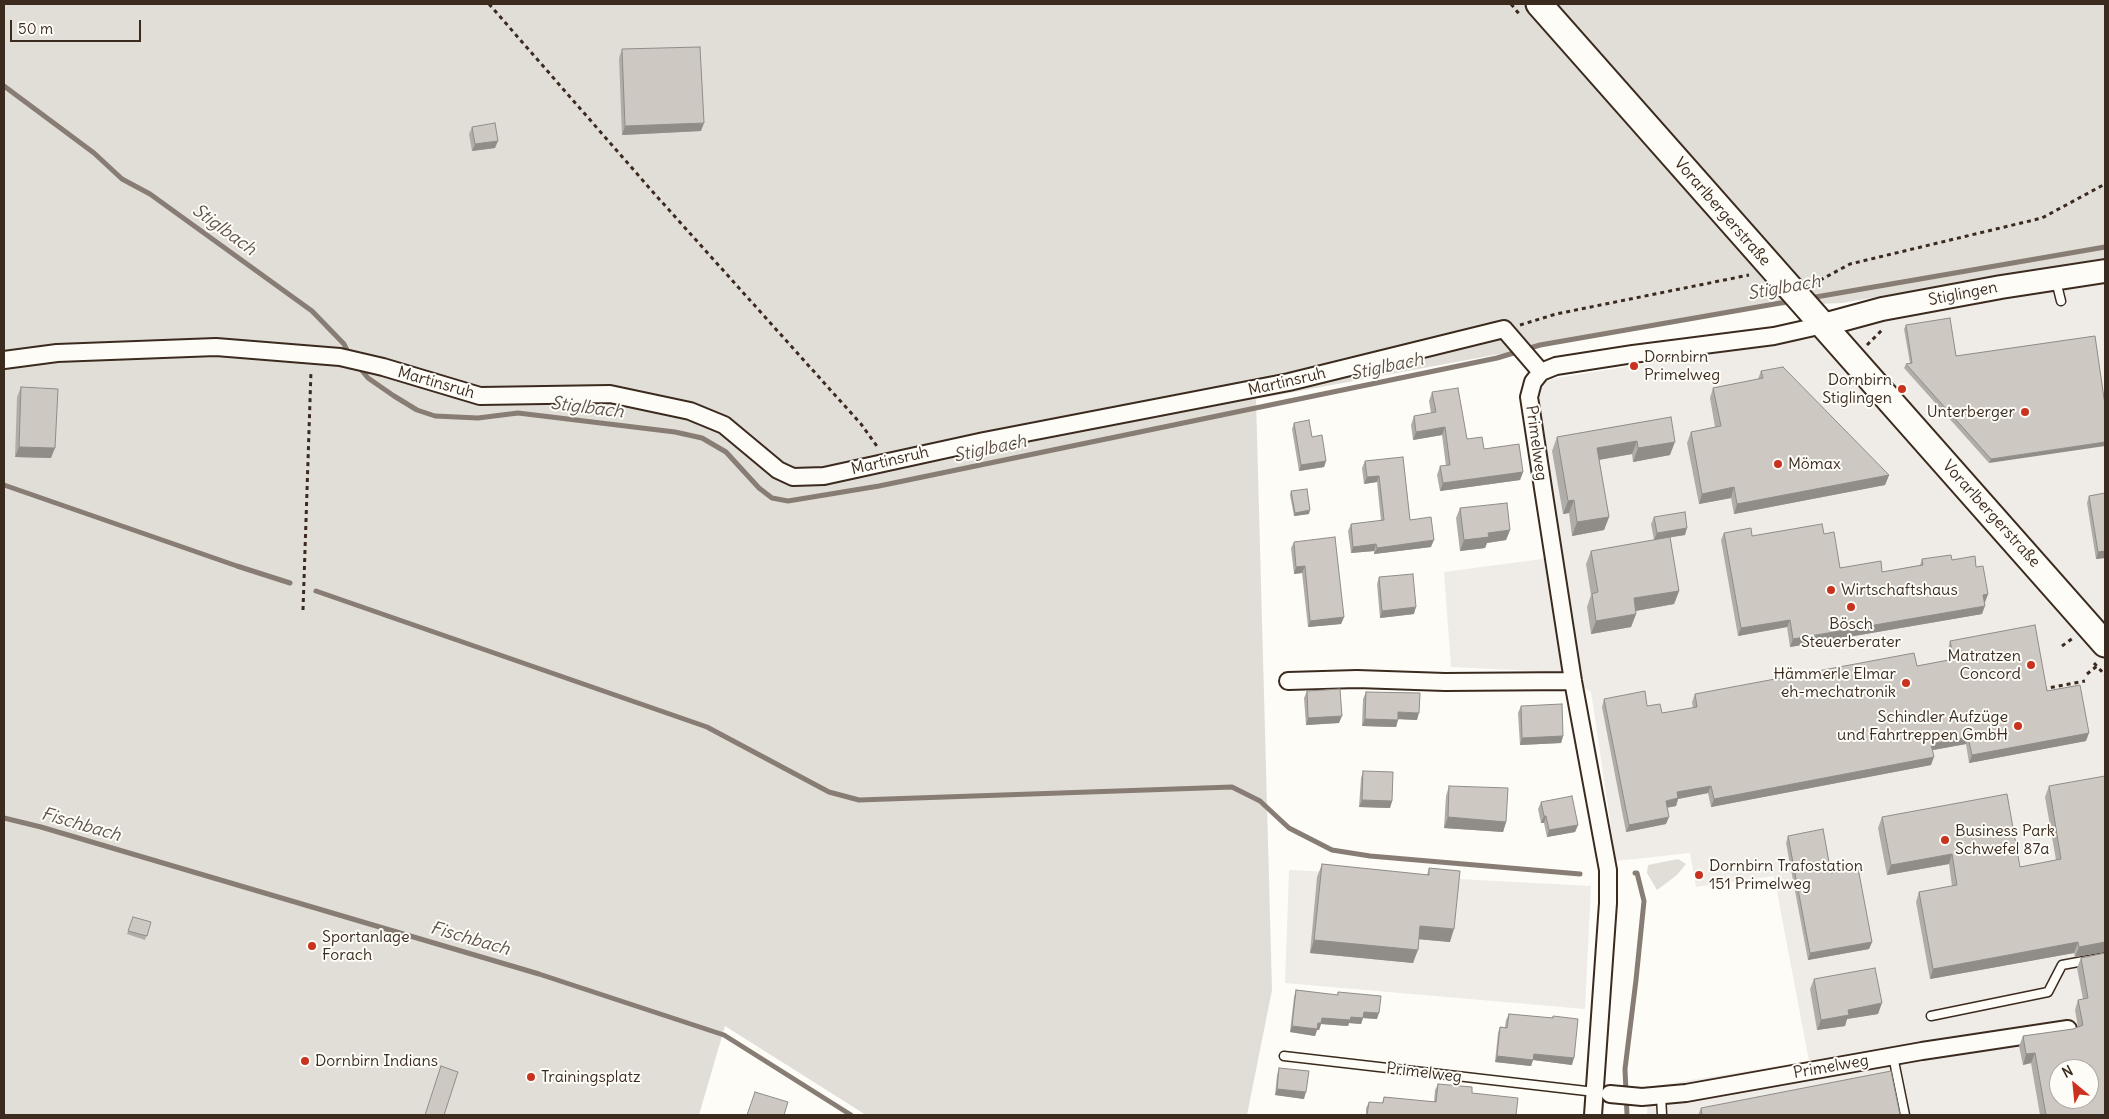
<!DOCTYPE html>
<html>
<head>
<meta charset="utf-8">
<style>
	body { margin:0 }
	#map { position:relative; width:2109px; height:1119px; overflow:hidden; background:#fdfcf7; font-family:Delius,sans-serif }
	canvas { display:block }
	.frame { position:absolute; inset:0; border:5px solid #3b2a1e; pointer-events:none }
	.north { position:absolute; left:2049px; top:1059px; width:50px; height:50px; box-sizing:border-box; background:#fdfcf7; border:1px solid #afa8a0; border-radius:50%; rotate:332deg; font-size:14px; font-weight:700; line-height:20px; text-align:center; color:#3b2a1e }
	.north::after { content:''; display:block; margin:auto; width:18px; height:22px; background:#c8321e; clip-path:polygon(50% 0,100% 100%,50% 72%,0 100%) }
	.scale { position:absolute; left:10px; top:20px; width:131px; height:22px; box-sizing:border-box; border:2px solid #3b2a1e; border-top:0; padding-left:6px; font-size:15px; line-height:18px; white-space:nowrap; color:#3b2a1e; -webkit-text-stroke:4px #fdfcf7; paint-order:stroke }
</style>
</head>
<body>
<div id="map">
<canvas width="2109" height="1119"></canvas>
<div class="frame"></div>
<div class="north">N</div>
<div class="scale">50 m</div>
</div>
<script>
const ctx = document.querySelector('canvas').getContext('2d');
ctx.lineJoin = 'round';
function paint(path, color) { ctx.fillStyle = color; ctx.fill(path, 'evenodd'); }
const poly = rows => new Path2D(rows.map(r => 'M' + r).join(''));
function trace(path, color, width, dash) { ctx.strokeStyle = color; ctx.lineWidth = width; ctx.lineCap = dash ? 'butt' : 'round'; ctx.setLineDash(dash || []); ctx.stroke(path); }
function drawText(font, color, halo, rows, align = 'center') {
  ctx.font = font + ' Delius,sans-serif'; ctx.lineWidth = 4; ctx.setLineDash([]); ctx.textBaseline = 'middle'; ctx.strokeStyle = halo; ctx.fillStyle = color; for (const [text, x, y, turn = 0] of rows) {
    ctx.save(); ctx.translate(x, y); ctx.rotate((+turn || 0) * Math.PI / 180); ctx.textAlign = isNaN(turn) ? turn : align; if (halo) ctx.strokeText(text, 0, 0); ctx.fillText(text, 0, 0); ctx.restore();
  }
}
const built = poly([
	[2105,281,2105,1115,1647,1115,1648,1087,1809,1061,1774,876,1696,887,1690,853,1616,861,1591,692,1556,672,1451,667,1444,572,1542,559,1559,550,1541,435,1539,381,1796,339,1884,314],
	[2059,1069,2089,1069,2089,1099,2059,1099],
	[1289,870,1591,886,1585,1009,1285,983]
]);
const green = poly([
	[4,4,2105,4,2105,258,1842,303,1754,307,1256,399,1272,990,1247,1115,866,1115,725,1026,699,1115,4,1115],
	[1678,859,1686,864,1677,875,1657,890,1647,873,1648,865]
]);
const stream = poly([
	[4,86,94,153,122,179,150,194,312,311,344,344,350,356],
	[1810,298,2105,247],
	[359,367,368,378,394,396,417,410,435,416,478,418,518,413,675,432,702,438,726,452,759,488,772,498,788,501,879,486,1497,358,1540,345,1792,301],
	[4,485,237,566,290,583],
	[316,591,707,727,829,792,859,800,1232,787,1260,801,1289,828,1332,850,1370,856,1580,874],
	[4,818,41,827,539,974,724,1035,851,1115],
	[1627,1115,1625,1069,1636,980,1644,901,1637,873,1635,873]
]);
const path = poly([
	[489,4,652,191,861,424,879,449],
	[1511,4,1520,15],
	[1813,284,1850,264,2042,218,2105,184],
	[1520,325,1556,314,1749,275],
	[1867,345,1882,330],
	[303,610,311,371],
	[2062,646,2073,638],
	[2094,663,2105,675],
	[2087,674,2097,666],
	[2043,689,2085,681]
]);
const lane = poly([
	[2056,281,2061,301],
	[1931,1016,2048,992,2062,965,2105,957],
	[1284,1056,1595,1092],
	[1893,1056,1905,1115],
	[1661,1095,1662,1115]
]);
const street = poly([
	[4,360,57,353,216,347,340,357,383,367,480,396,610,394,690,411,724,425,778,470,793,477,824,476,984,441,1289,382,1504,329,1541,372],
	[1288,681,1357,679,1445,682,1573,681],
	[1610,1094,1642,1097,1686,1093,1922,1051,2068,1029],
	[1593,1115,1608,903,1608,870,1573,681,1545,501,1529,397,1533,382,1541,372,1556,366,1633,354,1774,336,1823,325]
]);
const secondary = poly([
	[1823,325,1882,309,2001,287,2105,271]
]);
const primary = poly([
	[1539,4,2105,644]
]);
const wall = poly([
	[622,49,701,131,622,135,619,58],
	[472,127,495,148,472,151,469,134],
	[1906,325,1956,356,2095,336,1989,463,1904,368,1906,364,1910,363,1904,329],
	[1761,371,1889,475,1885,485,1734,514,1731,498,1699,504,1687,443,1691,432,1715,427,1710,398,1713,388,1758,379],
	[21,387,51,458,15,457,17,397],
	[1432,392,1467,439,1523,472,1520,480,1440,491,1437,475,1440,466,1446,466,1442,435,1413,440,1411,425,1414,416,1431,413,1429,401],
	[1671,417,1670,455,1633,462,1632,454,1599,460,1609,517,1604,530,1572,536,1569,513,1563,514,1552,451,1557,437],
	[1294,423,1312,437,1326,461,1324,467,1299,471,1292,429],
	[1403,457,1410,520,1431,547,1374,554,1374,551,1351,553,1348,531,1351,524,1381,521,1377,482,1364,484,1362,468,1365,461],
	[1291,491,1309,514,1294,516,1290,495],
	[2105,493,2105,558,2096,559,2087,503,2089,496],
	[1460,508,1510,530,1506,540,1487,543,1485,548,1460,551,1456,518],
	[1654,517,1685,535,1670,537,1679,591,1674,604,1636,611,1636,614,1631,627,1591,634,1587,607,1591,595,1586,564,1591,551,1654,540,1651,524],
	[1724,533,1752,536,1824,534,1840,568,1882,572,1920,565,1922,559,1952,560,1976,567,1988,594,1985,602,1984,602,1982,614,1790,647,1787,627,1738,636,1721,540],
	[1294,542,1344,617,1341,624,1308,627,1302,573,1294,574,1291,548],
	[1379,577,1414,614,1380,618,1377,584],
	[1950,641,2047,691,2086,741,1969,763,1966,744,1932,750,1931,765,1711,807,1708,793,1678,799,1676,806,1667,808,1666,824,1626,832,1602,707,1604,699,1647,706,1662,713,1693,708,1692,702,1695,694,1917,666,1950,660,1948,649],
	[1307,691,1339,723,1306,725,1304,698],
	[1366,692,1417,720,1398,719,1396,727,1362,726,1363,699],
	[1521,706,1563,736,1561,743,1520,745,1518,713],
	[1363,771,1392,801,1390,808,1359,807,1361,778],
	[1449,786,1506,822,1503,832,1444,828,1446,796],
	[2049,786,2105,952,2075,957,2074,953,1930,979,1916,902,1919,892,1952,886,1949,864,1887,875,1878,828,1882,817,2020,867,2056,860,2045,797],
	[1541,802,1578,825,1575,832,1547,837,1544,823,1541,823,1538,809],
	[1788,836,1831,873,1872,942,1869,949,1808,960,1786,843],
	[1322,864,1427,875,1429,868,1450,942,1419,939,1413,963,1310,953,1317,877],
	[133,917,151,922,145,940,127,934],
	[2105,953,2105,1115,2040,1115,2031,1063,2023,1065,2019,1046,2023,1036,2073,1029,2078,1027,2075,1010,2078,1000,2083,999,2077,968,2081,958],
	[1814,979,1878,1014,1847,1019,1845,1026,1817,1030,1810,989],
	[1296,990,1337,995,1338,992,1377,1019,1363,1018,1361,1024,1349,1023,1348,1026,1321,1024,1319,1030,1317,1030,1315,1036,1290,1032,1294,997],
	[1509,1014,1552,1018,1553,1016,1572,1065,1533,1060,1531,1066,1495,1062,1498,1033,1500,1027,1505,1027,1506,1020],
	[1279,1068,1304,1099,1275,1095,1277,1075],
	[1438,1084,1472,1093,1516,1115,1366,1115,1366,1108,1369,1102,1382,1103,1384,1097,1434,1102,1435,1090],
	[1701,1108,1900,1115,1698,1115]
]);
const shadedWall = poly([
	[704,123,701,131,622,135,625,126],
	[498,141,495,148,472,151,475,144],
	[1445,427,1442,435,1413,440,1416,432],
	[1637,441,1632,454,1592,461,1597,448],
	[1675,442,1670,455,1633,462,1638,448],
	[2105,442,2105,446,1989,463,1991,459],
	[19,447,55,448,51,458,15,457],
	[1326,461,1324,467,1299,471,1301,465],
	[1523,472,1520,480,1440,491,1443,483],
	[1889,475,1885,485,1734,514,1737,504],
	[1379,476,1377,482,1364,484,1367,477],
	[1734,487,1731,498,1699,504,1702,494],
	[1574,500,1569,513,1563,514,1568,501],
	[1310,510,1309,514,1294,516,1295,513],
	[1609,517,1604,530,1572,536,1577,522],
	[1687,528,1685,535,1654,540,1657,533],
	[1510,530,1506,540,1487,543,1485,548,1460,551,1464,540,1488,533],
	[1434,540,1431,547,1374,554,1377,548],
	[1376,544,1374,551,1351,553,1353,547],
	[2105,551,2105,558,2096,559,2098,552],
	[1305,566,1302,573,1294,574,1296,567],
	[1679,591,1674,604,1629,612,1634,598],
	[1988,594,1985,602,1980,603,1983,595],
	[1985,606,1982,614,1790,647,1793,639],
	[1416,607,1414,614,1380,618,1382,611],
	[1636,614,1631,627,1591,634,1596,621],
	[1344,617,1341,624,1308,627,1310,621],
	[1790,620,1787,627,1738,636,1741,628],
	[1398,712,1419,713,1417,720,1396,719],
	[1342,716,1339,723,1306,725,1308,718],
	[1365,719,1398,720,1396,727,1362,726],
	[2089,733,2086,741,1969,763,1972,755],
	[1563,736,1561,743,1520,745,1522,738],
	[1968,737,1966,744,1928,751,1931,744],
	[1934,757,1931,765,1711,807,1714,799],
	[1711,786,1708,793,1678,799,1676,806,1663,808,1666,801,1677,792],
	[1362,800,1392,801,1390,808,1359,807],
	[1544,816,1546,816,1544,823,1541,823],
	[1448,817,1506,822,1503,832,1444,828],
	[1669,817,1666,824,1626,832,1629,825],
	[1578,825,1575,832,1547,837,1549,830],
	[1952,854,1949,864,1887,875,1891,865],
	[1420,926,1454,929,1450,942,1416,939],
	[1314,940,1418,950,1413,963,1310,953],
	[1872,942,1869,949,1808,960,1810,953],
	[2078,942,2074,953,1930,979,1933,969],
	[2105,942,2105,952,2075,957,2079,947],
	[1882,1003,1878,1014,1847,1019,1845,1026,1817,1030,1821,1020,1848,1010],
	[1364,1012,1379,1013,1377,1019,1363,1018,1361,1024,1349,1023,1348,1026,1321,1024,1319,1030,1317,1030,1315,1036,1290,1032,1292,1026,1318,1023,1322,1018,1351,1017],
	[2035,1053,2031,1063,2023,1065,2026,1054],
	[1534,1054,1574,1058,1572,1065,1533,1060,1531,1066,1495,1062,1497,1056],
	[1277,1089,1306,1092,1304,1099,1275,1095]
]);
const building = poly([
	[700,47,704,123,625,126,622,49,700,47],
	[495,123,498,141,475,144,472,127,495,123],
	[1950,318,1956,356,2095,336,2105,405,2105,442,1991,459,1906,364,1912,363,1906,325,1950,318],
	[1783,367,1889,475,1737,504,1734,487,1702,494,1691,432,1721,426,1713,388,1763,378,1761,371,1783,367],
	[21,387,58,389,55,448,19,447,21,387],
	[1458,388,1467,439,1482,437,1484,449,1519,444,1523,472,1443,483,1440,466,1450,465,1445,427,1416,432,1414,416,1436,412,1432,392,1458,388],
	[1671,417,1675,442,1638,448,1637,441,1597,448,1609,517,1577,522,1574,500,1568,501,1557,437,1671,417],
	[1309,420,1312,437,1322,435,1326,461,1301,465,1294,423,1309,420],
	[1403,457,1410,520,1431,517,1434,540,1377,548,1376,544,1353,547,1351,524,1384,520,1379,476,1367,477,1365,461,1403,457],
	[1307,489,1310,510,1295,513,1291,491,1307,489],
	[2105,493,2105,551,2098,552,2089,496,2105,493],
	[1507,503,1510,530,1488,533,1489,537,1464,540,1460,508,1507,503],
	[1685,512,1687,528,1657,533,1654,517,1685,512],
	[1822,524,1824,534,1834,532,1840,568,1881,561,1882,572,1923,565,1922,559,1951,555,1952,560,1975,556,1976,567,1983,566,1988,594,1983,595,1985,606,1793,639,1790,620,1741,628,1724,533,1751,528,1752,536,1822,524],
	[1335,537,1344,617,1310,621,1305,566,1296,567,1294,542,1335,537],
	[1670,537,1679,591,1634,598,1636,614,1596,621,1592,594,1598,592,1591,551,1670,537],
	[1413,574,1416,607,1382,611,1379,577,1413,574],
	[2035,625,2047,691,2080,685,2089,733,1972,755,1968,737,1931,744,1934,757,1714,799,1711,786,1677,792,1678,798,1666,801,1669,817,1629,825,1604,699,1645,691,1647,706,1660,704,1662,713,1697,707,1695,694,1914,653,1917,666,1954,659,1950,641,2035,625],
	[1340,689,1342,716,1308,718,1307,691,1340,689],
	[1366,692,1420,693,1419,713,1398,712,1398,720,1365,719,1366,692],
	[1562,704,1563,736,1522,738,1521,706,1562,704],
	[1363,771,1393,772,1392,801,1362,800,1363,771],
	[2105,776,2105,942,2079,947,2078,942,1933,969,1919,892,1957,885,1952,854,1891,865,1882,817,2007,794,2020,867,2061,859,2049,786,2105,776],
	[1449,786,1508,788,1506,822,1448,817,1449,786],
	[1572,796,1578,825,1549,830,1546,816,1544,816,1541,802,1572,796],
	[1823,829,1831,873,1858,868,1872,942,1810,953,1788,836,1823,829],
	[1322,864,1429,875,1429,868,1460,871,1454,929,1420,926,1418,950,1314,940,1322,864],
	[133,917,151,922,147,936,128,931,133,917],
	[2105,953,2105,1115,2046,1115,2035,1053,2026,1054,2023,1036,2073,1029,2083,1025,2078,1000,2088,998,2081,958,2105,953],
	[2059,1069,2089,1069,2089,1099,2059,1099,2059,1069],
	[1875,968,1882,1003,1848,1010,1849,1015,1821,1020,1814,979,1875,968],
	[1296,990,1338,995,1338,992,1381,996,1379,1013,1364,1012,1363,1018,1351,1017,1350,1020,1322,1018,1321,1023,1318,1023,1317,1029,1292,1026,1296,990],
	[1509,1014,1553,1018,1553,1016,1578,1019,1574,1058,1534,1054,1533,1060,1497,1056,1500,1027,1507,1028,1509,1014],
	[441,1066,458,1072,444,1115,425,1115,441,1066],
	[1279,1068,1309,1071,1306,1092,1277,1089,1279,1068],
	[1891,1071,1900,1115,1702,1115,1701,1108,1891,1071],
	[1438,1084,1472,1087,1472,1093,1518,1098,1516,1115,1367,1115,1369,1102,1383,1103,1384,1097,1436,1102,1438,1084],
	[755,1092,788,1102,784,1115,747,1115,755,1092]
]);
const markers = [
	[1634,366,5,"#c8321e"],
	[1902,389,5,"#c8321e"],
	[2025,412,5,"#c8321e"],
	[1778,464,5,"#c8321e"],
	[1831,590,5,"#c8321e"],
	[1851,607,5,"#c8321e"],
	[2031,665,5,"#c8321e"],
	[1906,683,5,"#c8321e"],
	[2018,726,5,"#c8321e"],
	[1945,840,5,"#c8321e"],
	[1699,875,5,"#c8321e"],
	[312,946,5,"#c8321e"],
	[305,1061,5,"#c8321e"],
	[531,1077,5,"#c8321e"]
];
const streetNames = [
	["Vorarlbergerstraße",1722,212,49],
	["Stiglingen",1963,294,-11],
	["Martinsruh",1287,382,-13],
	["Martinsruh",436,383,16],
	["Primelweg",1536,443,82],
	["Martinsruh",890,461,-13],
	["Vorarlbergerstraße",1991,514,48],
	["Primelweg",1831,1067,-10],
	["Primelweg",1424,1073,7]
];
const poiNames = [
	["Dornbirn",1644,357],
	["Primelweg",1644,375],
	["Dornbirn",1892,380,"right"],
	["Stiglingen",1892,398,"right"],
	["Unterberger",2015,412,"right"],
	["Mömax",1788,464],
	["Wirtschaftshaus",1841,590],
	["Bösch",1851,624,"center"],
	["Steuerberater",1851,642,"center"],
	["Matratzen",2021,656,"right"],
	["Concord",2021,674,"right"],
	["Hämmerle Elmar",1896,674,"right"],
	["eh-mechatronik",1896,692,"right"],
	["Schindler Aufzüge",2008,717,"right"],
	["und Fahrtreppen GmbH",2008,735,"right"],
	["Business Park",1955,831],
	["Schwefel 87a",1955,849],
	["Dornbirn Trafostation",1709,866],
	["151 Primelweg",1709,884],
	["Sportanlage",322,937],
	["Forach",322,955],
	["Dornbirn Indians",315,1061],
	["Trainingsplatz",541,1077]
];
const waterNames = [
	["Stiglbach",224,230,36],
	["Stiglbach",1784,288,-10],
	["Stiglbach",1387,367,-12],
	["Stiglbach",587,408,7],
	["Stiglbach",990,449,-12],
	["Fischbach",81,825,16],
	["Fischbach",470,939,16]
];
paint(built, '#efece7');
paint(green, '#e1ded7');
trace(stream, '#887d74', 5);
trace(lane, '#3b2a1e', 11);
trace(street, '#3b2a1e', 20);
trace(secondary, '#3b2a1e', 26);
trace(primary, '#3b2a1e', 29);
trace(path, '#3b2a1e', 3, [4, 4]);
trace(lane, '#fdfcf7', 8);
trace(street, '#fdfcf7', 16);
trace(secondary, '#fdfcf7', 22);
trace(primary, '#fdfcf7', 25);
paint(wall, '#b0aca7');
paint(shadedWall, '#908c88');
paint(building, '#cdc8c2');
trace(building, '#908c88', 1);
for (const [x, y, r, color] of markers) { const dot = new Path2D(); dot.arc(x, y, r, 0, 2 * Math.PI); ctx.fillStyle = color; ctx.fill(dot); trace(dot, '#fdfcf7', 2); }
drawText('16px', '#3b2a1e', '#fdfcf7', streetNames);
drawText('16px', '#3b2a1e', '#fdfcf7', poiNames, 'left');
drawText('italic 18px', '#615349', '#fdfcf7', waterNames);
</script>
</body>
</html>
